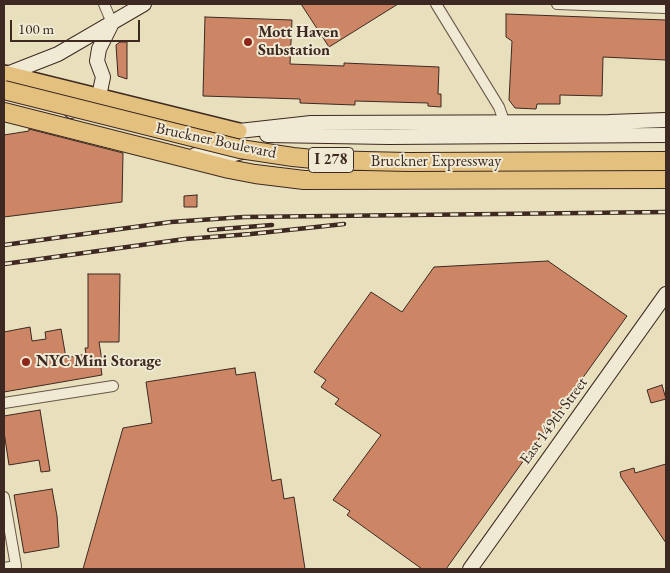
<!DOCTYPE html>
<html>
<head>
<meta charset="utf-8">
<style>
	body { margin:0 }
	#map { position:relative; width:670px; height:573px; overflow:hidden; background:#e8dfbd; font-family:"EB Garamond",serif }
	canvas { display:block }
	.frame { position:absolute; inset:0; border:5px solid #3d2921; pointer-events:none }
	.scale { position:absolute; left:10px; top:20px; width:130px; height:22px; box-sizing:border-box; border:2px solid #3d2921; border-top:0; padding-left:6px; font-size:15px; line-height:18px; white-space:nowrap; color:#3d2921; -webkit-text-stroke:4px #f0ead4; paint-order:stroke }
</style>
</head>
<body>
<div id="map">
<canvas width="670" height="573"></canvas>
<div class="frame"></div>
<div class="scale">100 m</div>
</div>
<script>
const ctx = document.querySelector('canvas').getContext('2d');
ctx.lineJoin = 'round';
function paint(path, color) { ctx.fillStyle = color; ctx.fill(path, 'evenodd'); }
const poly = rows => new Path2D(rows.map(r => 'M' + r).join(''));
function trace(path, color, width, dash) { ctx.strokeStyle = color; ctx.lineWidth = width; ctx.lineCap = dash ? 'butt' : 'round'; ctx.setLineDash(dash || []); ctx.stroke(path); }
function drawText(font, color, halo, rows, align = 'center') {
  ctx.font = font + ' "EB Garamond",serif'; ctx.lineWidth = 4; ctx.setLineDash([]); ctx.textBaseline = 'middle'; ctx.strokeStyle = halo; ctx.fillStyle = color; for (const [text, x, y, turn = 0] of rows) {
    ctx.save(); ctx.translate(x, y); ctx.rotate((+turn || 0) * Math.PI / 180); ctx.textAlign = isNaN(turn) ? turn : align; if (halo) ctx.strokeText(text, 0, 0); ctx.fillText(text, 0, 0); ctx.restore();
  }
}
const building = poly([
	[301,4,398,4,329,47,301,4],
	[506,14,666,20,666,60,603,57,602,96,560,95,560,104,537,104,536,109,515,108,509,100,512,41,506,37,506,14],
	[205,17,292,20,290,64,344,66,344,63,439,67,438,94,441,94,441,107,428,106,428,103,355,101,355,105,300,103,300,99,203,96,205,17],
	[120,42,127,42,127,79,118,76,116,45,120,42],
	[29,129,123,153,122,202,4,217,4,135,29,131,29,129],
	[197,195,197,207,184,207,184,196,197,195],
	[548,261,627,316,446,569,422,569,347,515,350,511,333,500,381,435,335,404,339,399,321,387,326,380,314,372,371,292,402,312,434,267,548,261],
	[88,274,120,274,119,342,99,342,103,367,101,368,102,375,4,392,4,332,30,327,32,341,46,339,45,332,61,329,66,358,86,354,85,348,88,348,88,274],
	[235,368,236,375,255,372,272,481,281,479,284,499,294,497,305,569,83,569,123,428,152,423,146,382,235,368],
	[662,385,666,399,651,403,647,390,662,385],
	[40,410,50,471,41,472,39,460,9,465,4,432,4,416,40,410],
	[666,464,666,543,621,477,620,472,634,468,635,473,666,464],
	[52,489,57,516,59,547,24,553,14,495,52,489]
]);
const street = poly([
	[104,4,112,23],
	[436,4,499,107,504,121],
	[557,4,666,8],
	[4,403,113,386],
	[4,497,16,566,4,568]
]);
const secondary = poly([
	[7,74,58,54,144,4],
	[71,111,99,96,103,77,97,61,99,49,112,23],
	[239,131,311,123,609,122,666,120],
	[267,135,389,137,666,135],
	[195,155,223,157,242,152],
	[402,171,468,170],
	[470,569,666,294]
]);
const primary = poly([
	[4,73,239,131]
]);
const highway = poly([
	[4,112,229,169,255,174,304,180,666,179]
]);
const rail = poly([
	[209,230,272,225],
	[4,245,171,222,244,217,666,212],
	[4,264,185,239,251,234,344,224]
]);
const highwayBridge = poly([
	[4,90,240,149,293,157,323,160,408,162,666,161]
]);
const markers = [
	[248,42,5,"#8f2418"],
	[26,362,5,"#8f2418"]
];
const shields = [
	[331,160,45]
];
const shieldNames = [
	["I 278",331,160]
];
const poiNames = [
	["Mott Haven",258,33],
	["Substation",258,51],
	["NYC Mini Storage",36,362]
];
const streetNames = [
	["Bruckner Boulevard",216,141,12],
	["Bruckner Expressway",436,162],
	["East 149th Street",554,421,-54]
];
paint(building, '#cc8665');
trace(building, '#3d2921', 1);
trace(street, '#685648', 12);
trace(secondary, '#3d2921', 16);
trace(primary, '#3d2921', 18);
trace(highway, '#3d2921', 20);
trace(street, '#f0ead4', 10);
trace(secondary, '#f0ead4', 14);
trace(primary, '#e4c07e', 15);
trace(highway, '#e4c07e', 18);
trace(rail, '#3d2921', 4.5);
trace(rail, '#f0ead4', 2.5, [8]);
trace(highwayBridge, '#3d2921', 20, []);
trace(highwayBridge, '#e4c07e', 18);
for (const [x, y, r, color] of markers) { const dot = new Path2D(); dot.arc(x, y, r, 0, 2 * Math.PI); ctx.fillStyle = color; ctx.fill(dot); trace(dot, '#f0ead4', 2); }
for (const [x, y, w] of shields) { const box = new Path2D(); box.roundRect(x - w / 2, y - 12.5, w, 25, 4); ctx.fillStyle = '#f0ead4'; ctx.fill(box); trace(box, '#3d2921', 1); }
drawText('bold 15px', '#3d2921', null, shieldNames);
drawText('bold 16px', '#3d2921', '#f0ead4', poiNames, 'left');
drawText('16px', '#3d2921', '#f0ead4', streetNames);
</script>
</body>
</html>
